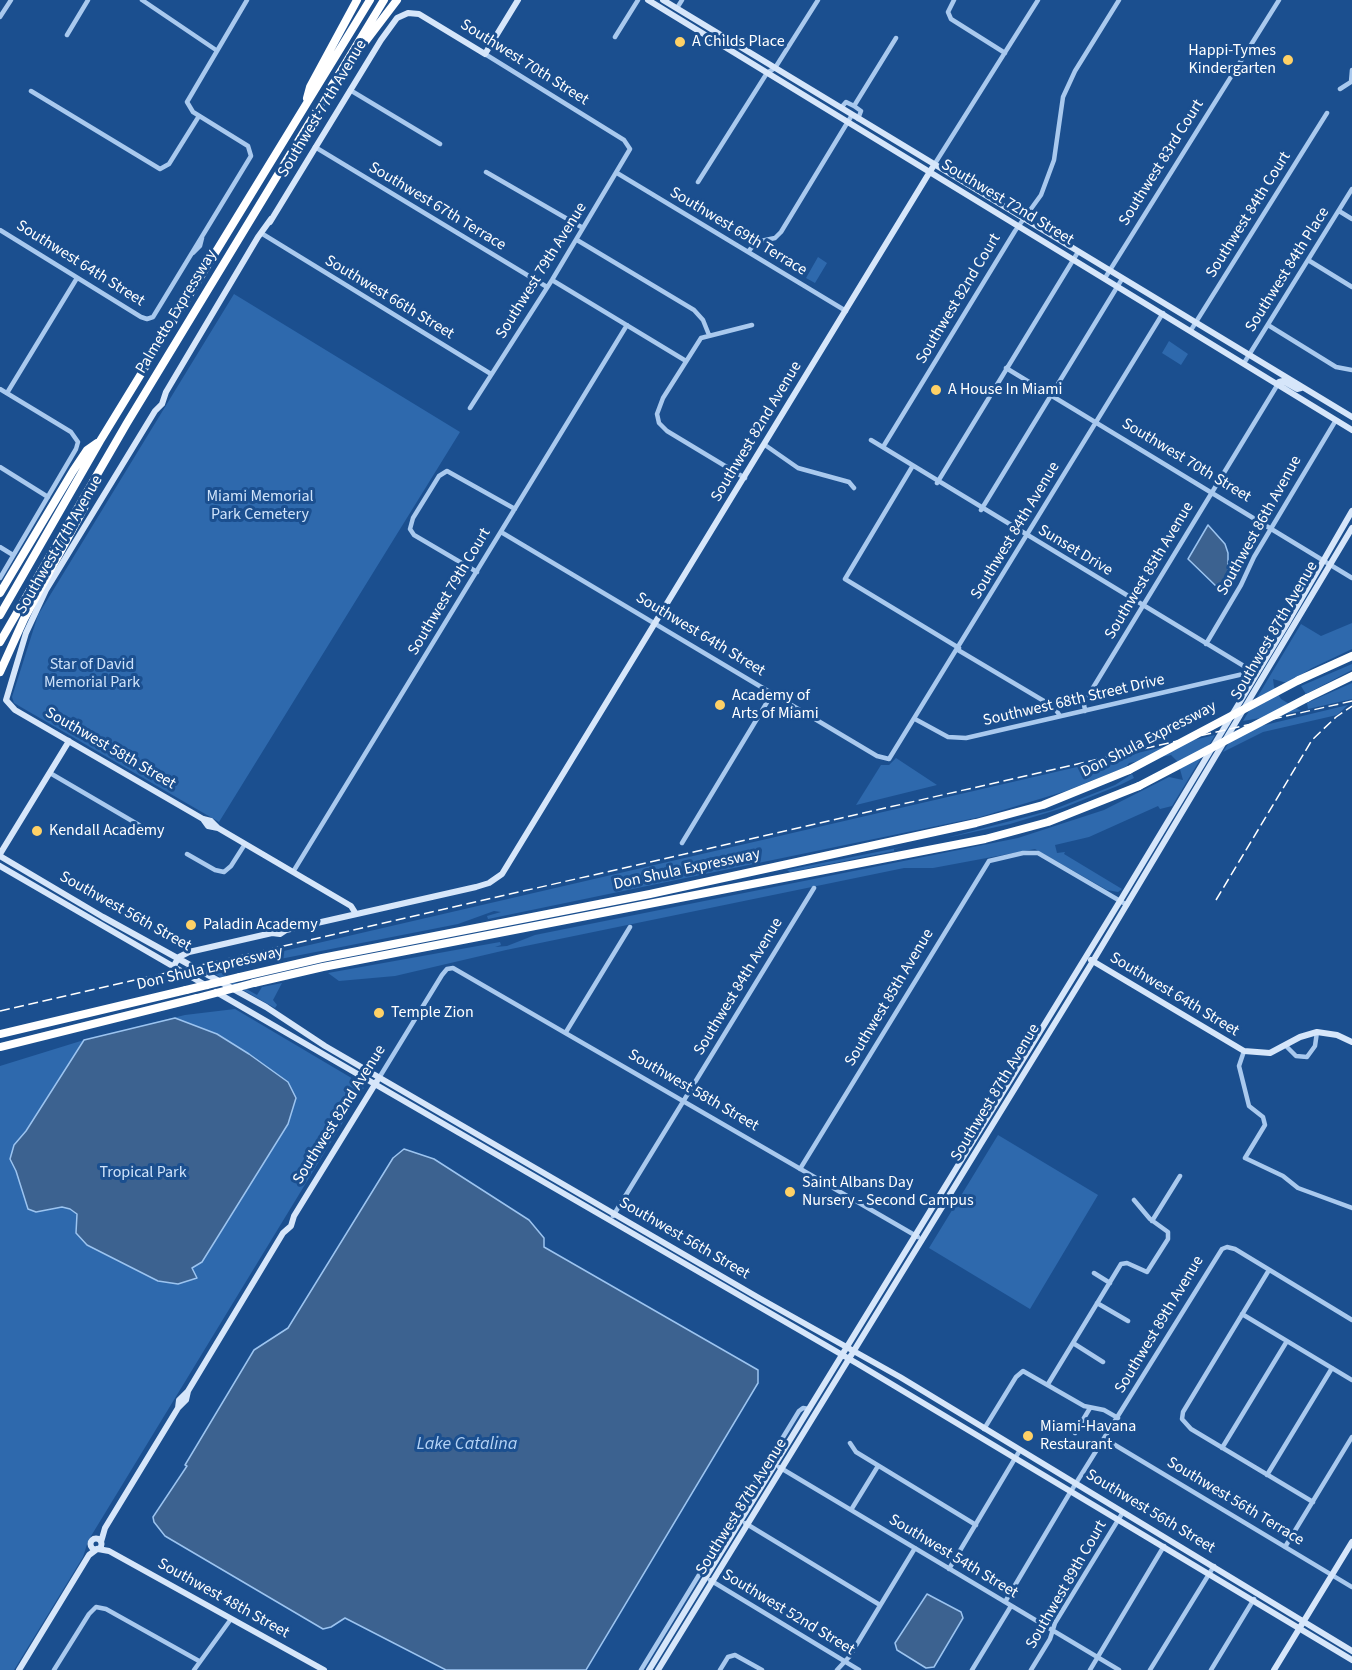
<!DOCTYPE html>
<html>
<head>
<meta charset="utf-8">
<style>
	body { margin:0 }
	canvas { display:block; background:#1b4f8f }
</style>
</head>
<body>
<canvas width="1352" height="1670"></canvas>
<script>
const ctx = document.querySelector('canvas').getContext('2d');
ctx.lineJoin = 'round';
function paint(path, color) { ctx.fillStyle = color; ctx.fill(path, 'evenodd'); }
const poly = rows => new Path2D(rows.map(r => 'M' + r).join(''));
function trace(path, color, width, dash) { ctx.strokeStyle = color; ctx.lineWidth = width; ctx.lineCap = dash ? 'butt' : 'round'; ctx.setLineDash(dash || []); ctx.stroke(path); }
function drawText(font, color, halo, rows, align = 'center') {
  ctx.font = font + ' "Source Sans 3",sans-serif'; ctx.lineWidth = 6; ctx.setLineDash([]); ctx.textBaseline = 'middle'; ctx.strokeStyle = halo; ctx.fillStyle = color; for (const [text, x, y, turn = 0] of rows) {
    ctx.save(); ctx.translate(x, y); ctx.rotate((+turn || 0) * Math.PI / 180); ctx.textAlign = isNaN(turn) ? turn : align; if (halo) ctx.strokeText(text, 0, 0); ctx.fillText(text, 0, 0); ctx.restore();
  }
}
const green = poly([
	[818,257,827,263,815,283,806,278],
	[234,294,460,432,219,822,14,703,12,697,38,615],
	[1169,341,1188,354,1181,365,1162,353],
	[1352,623,1352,649,1312,668,1287,683,1273,679,1274,687,1281,699,1301,711,1243,721,1301,624,1321,636],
	[1352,664,1352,670,1306,694,1301,686],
	[1352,683,1352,699,1308,709,1307,703],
	[1348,705,1337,715,1263,732,1223,752,1236,732],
	[1215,735,1172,806,1160,809,1158,806,1089,837,1055,845,1057,853,1065,852,1064,854,1122,889,1118,892,1107,890,1035,849,933,868,904,868,506,950,395,976,339,981,328,973,500,942,501,945,495,947,507,946,535,935,1018,838,1104,810,1169,777,1183,780,1178,762,1171,755,1129,763,1126,767,1066,791,980,817,488,919,487,916,501,912,494,911,458,924,224,970,227,978,257,995,262,987,282,983,273,1000,277,1005,275,1008,206,969],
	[896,758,937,785,856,805,881,765,889,765],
	[1132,774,1134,778,1120,785,1063,808,1010,824,946,838,1052,810,1115,785],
	[907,846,894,849,894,851,790,872,787,870],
	[235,1009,365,1086,88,1541,83,1557,14,1670,0,1670,0,1066,84,1040,185,1015],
	[998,1135,1098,1195,1030,1309,929,1248]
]);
const water = poly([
	[1208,525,1225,544,1228,553,1228,580,1226,586,1218,588,1188,559,1208,525],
	[175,1018,217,1034,249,1054,288,1082,296,1098,288,1124,202,1262,192,1268,197,1278,178,1284,158,1281,87,1245,76,1233,77,1214,70,1209,62,1207,36,1212,28,1209,16,1171,10,1159,14,1145,26,1131,84,1040,175,1018],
	[404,1149,434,1159,529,1220,544,1238,544,1247,758,1370,758,1383,586,1670,446,1670,345,1618,331,1627,323,1629,165,1536,154,1522,153,1517,187,1466,185,1465,254,1350,288,1328,393,1158,404,1149],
	[927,1594,961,1612,963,1618,934,1667,926,1668,897,1650,895,1643,927,1594]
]);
const street = poly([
	[142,0,216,50],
	[954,0,948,12,951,19,1005,53],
	[677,8,682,0],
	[0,17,11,0],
	[67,35,88,0],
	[615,37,638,0],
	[1351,82,1352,70],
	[1340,89,1351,82],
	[350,90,440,144],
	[31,91,160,169,169,164,199,116],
	[854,106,896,38],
	[841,108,846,102,854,106,861,111,858,119],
	[315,147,547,287],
	[934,165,1038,0],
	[486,172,583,228],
	[617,173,846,311],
	[698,182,767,73,775,68,818,0],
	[1339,211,1352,219],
	[0,230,141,317,147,319,153,317,251,156,248,146,193,112,187,102,247,0],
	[261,233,491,374],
	[577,240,694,310,703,320,709,335],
	[748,252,756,242,775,238,781,232,852,115],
	[193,253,200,246,202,238],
	[1308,260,1352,287],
	[1105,278,1279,0],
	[552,280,686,361],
	[1268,325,1336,367,1352,370],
	[1191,330,1327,113],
	[1244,363,1352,189],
	[1006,368,1352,578],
	[0,389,71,432,78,442,76,449,0,578],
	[7,393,77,278],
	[470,408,552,280,630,149,624,140,485,54],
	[871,440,1257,674],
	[765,445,798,468,849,482,854,488],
	[883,447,1015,231,1041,195,1054,160,1063,97,1075,71,1119,0],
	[0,467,48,497],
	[912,467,845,579,959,648],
	[745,478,667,431,659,423,657,414,663,398,701,338,752,325],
	[937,483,1078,252],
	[981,510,1122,279],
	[501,532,877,756,889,759,1163,313],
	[0,547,13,555],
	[477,572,414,535,410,529,413,518,439,476,447,471,515,509],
	[1206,644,1241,585,1254,557,1336,420],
	[958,650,1054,707,1060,716],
	[1085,711,1084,704,1091,691,1278,384],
	[915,719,948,737,966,738,1252,672],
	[50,773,139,825],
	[682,843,772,694],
	[187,854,215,870,224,872,231,866,245,844],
	[293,872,627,325],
	[566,1032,630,927],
	[1286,1046,1296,1056,1307,1057,1315,1046,1317,1032],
	[1244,1051,1239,1066,1249,1106,1263,1117,1265,1125,1245,1158,1283,1176,1298,1188,1352,1208],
	[379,1078,442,975,447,969,453,968,918,1237],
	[800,1169,989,861,1023,853,1038,853,1127,905],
	[613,1216,814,888],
	[1152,1221,1180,1176],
	[1269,1270,1183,1412,1182,1419,1191,1429,1313,1502],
	[1094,1273,1110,1283],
	[1097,1303,1128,1321],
	[1242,1314,1352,1380],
	[1073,1343,1103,1362],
	[1048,1384,1121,1264,1127,1263,1147,1272,1168,1239,1168,1232,1150,1219,1134,1200],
	[984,1429,1016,1377,1023,1371,1084,1406,1104,1410,1118,1418],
	[1075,1433,1090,1408],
	[1105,1439,1352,1587],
	[850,1443,856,1452,976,1525],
	[1222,1448,1287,1341],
	[779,1467,1119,1670],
	[1267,1475,1332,1368],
	[851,1510,878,1466],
	[745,1523,880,1605],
	[1285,1547,1352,1437],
	[949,1569,1020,1450],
	[710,1580,859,1670],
	[1005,1602,1068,1496,1222,1249,1227,1247,1235,1249,1352,1320],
	[54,1670,89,1614,96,1607,106,1609,199,1661],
	[194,1670,231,1619],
	[641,1670,799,1411,803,1408,809,1409],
	[720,1670,728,1657,735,1655,762,1670],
	[837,1670,849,1657,915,1548],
	[972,1670,1011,1606],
	[1031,1670,1050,1639,1055,1623,1123,1512],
	[1090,1670,1164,1546],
	[1150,1670,1214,1566],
	[1211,1670,1254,1599]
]);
const secondary = poly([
	[648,0,1352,430],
	[663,0,1352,417],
	[271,219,258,237,166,392,162,404,155,411,46,590,26,633,6,700,15,710,203,819,211,821,218,828,351,906,356,914],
	[270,222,381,40,397,18,408,13,419,14,485,54,518,0],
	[1279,382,1283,381,1297,389,1301,388],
	[203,819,208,826,218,828],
	[0,854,69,741],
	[0,856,103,917,266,1007,325,1046,759,1298,900,1377,1352,1651],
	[0,866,207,986],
	[1091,960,1244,1051,1270,1053,1300,1037,1317,1032,1337,1035,1352,1042],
	[173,967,179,957,189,952,272,933,280,934,286,930,476,887,489,883,502,874,934,165],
	[216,992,858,1364,1352,1660],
	[178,1408,179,1400,188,1391],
	'90.5 1544a5.5 5.5 0 1 1 11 0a5.5 5.5 0 1 1-11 0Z',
	[101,1542,105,1528,178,1408,186,1400,188,1391,283,1233,291,1226,294,1216,377,1081],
	[98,1549,109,1551,324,1670],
	[19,1670,89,1555,97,1549],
	[649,1670,1120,901,1288,622,1352,511],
	[658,1670,1093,961,1352,528],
	[1274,1670,1352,1542]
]);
const highway = poly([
	[346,67,397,0],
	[307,98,310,87,357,0],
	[0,593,73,471,87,450,97,443],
	[0,615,100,441,370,0],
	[0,642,127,423,384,0],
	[0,672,24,619,85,506,87,495],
	[1299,680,1352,656],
	[1307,698,1352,676],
	[240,977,322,958,650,894,976,823,1043,805,1129,770],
	[254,983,323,967,985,839,1048,822,1139,786],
	[0,1034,186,990],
	[0,1047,197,998]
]);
const rail = poly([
	[1216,900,1312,740,1336,717,1352,706],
	[0,1011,1352,701]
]);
const highwayBridge = poly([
	[1129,770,1299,680],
	[1139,786,1307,698],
	[186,990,240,977],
	[197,998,254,983]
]);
const markers = [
	[680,42,6,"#ffd166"],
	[1288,60,6,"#ffd166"],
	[936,390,6,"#ffd166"],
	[720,705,6,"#ffd166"],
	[37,831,6,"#ffd166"],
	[191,925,6,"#ffd166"],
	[379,1013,6,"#ffd166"],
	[790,1192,6,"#ffd166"],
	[1028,1436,6,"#ffd166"]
];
const poiNames = [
	["A Childs Place",692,42],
	["Happi-Tymes",1276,51,"right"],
	["Kindergarten",1276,69,"right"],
	["A House In Miami",948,390],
	["Academy of",732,696],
	["Arts of Miami",732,714],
	["Kendall Academy",49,831],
	["Paladin Academy",203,925],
	["Temple Zion",391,1013],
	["Saint Albans Day",802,1183],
	["Nursery - Second Campus",802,1201],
	["Miami-Havana",1040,1427],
	["Restaurant",1040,1445]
];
const streetNames = [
	["Southwest 70th Street",524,63,32],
	["Southwest 77th Avenue",323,109,-59],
	["Southwest 83rd Court",1162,163,-58],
	["Southwest 72nd Street",1007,203,31],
	["Southwest 67th Terrace",437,207,31],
	["Southwest 84th Court",1249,215,-58],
	["Southwest 69th Terrace",738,232,31],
	["Southwest 64th Street",80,264,32],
	["Southwest 84th Place",1288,270,-58],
	["Southwest 79th Avenue",542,271,-58],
	["Southwest 66th Street",389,298,31],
	["Southwest 82nd Court",959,299,-59],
	["Palmetto Expressway",177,312,-59],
	["Southwest 82nd Avenue",757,432,-59],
	["Southwest 70th Street",1186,461,31],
	["Southwest 86th Avenue",1260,526,-61],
	["Southwest 84th Avenue",1016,531,-59],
	["Southwest 77th Avenue",60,545,-60],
	["Sunset Drive",1075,551,31],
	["Southwest 85th Avenue",1150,571,-59],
	["Southwest 79th Court",450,592,-59],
	["Southwest 87th Avenue",1275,631,-60],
	["Southwest 64th Street",700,635,31],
	["Southwest 68th Street Drive",1074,701,-13],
	["Don Shula Expressway",1149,740,-27],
	["Southwest 58th Street",110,749,30],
	["Don Shula Expressway",687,870,-12],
	["Southwest 56th Street",125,912,29],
	["Don Shula Expressway",210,969,-13],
	["Southwest 84th Avenue",739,987,-59],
	["Southwest 64th Street",1174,995,31],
	["Southwest 85th Avenue",890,998,-59],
	["Southwest 58th Street",693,1091,30],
	["Southwest 87th Avenue",996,1093,-59],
	["Southwest 82nd Avenue",340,1115,-58],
	["Southwest 56th Street",684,1239,30],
	["Southwest 89th Avenue",1160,1325,-59],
	["Southwest 56th Terrace",1235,1502,31],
	["Southwest 87th Avenue",742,1507,-58],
	["Southwest 56th Street",1150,1512,31],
	["Southwest 54th Street",953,1557,31],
	["Southwest 89th Court",1067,1585,-60],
	["Southwest 48th Street",223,1599,29],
	["Southwest 52nd Street",788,1613,31]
];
const parkNames = [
	["Miami Memorial",260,497],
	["Park Cemetery",260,515],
	["Star of David",92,665],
	["Memorial Park",92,683],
	["Tropical Park",143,1173]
];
const waterNames = [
	["Lake Catalina",467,1445]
];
paint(green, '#2e69ad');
paint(water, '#3c6290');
trace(water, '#9cc4f0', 1.5);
trace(street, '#a9c9ee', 4.5);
trace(secondary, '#d6e6fa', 6);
trace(highway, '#fff', 8);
trace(rail, '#fff', 1.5, [10, 4.5]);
trace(highwayBridge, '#fff', 8);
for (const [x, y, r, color] of markers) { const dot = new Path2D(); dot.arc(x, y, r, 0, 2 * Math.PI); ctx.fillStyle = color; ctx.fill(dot); trace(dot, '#1b4f8f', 2); }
drawText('16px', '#fff', '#1b4f8f', poiNames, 'left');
drawText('16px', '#fff', '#1b4f8f', streetNames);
drawText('16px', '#cfe3fa', '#1b4f8f', parkNames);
drawText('italic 18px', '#b5d3f5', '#1b4f8f', waterNames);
</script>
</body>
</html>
